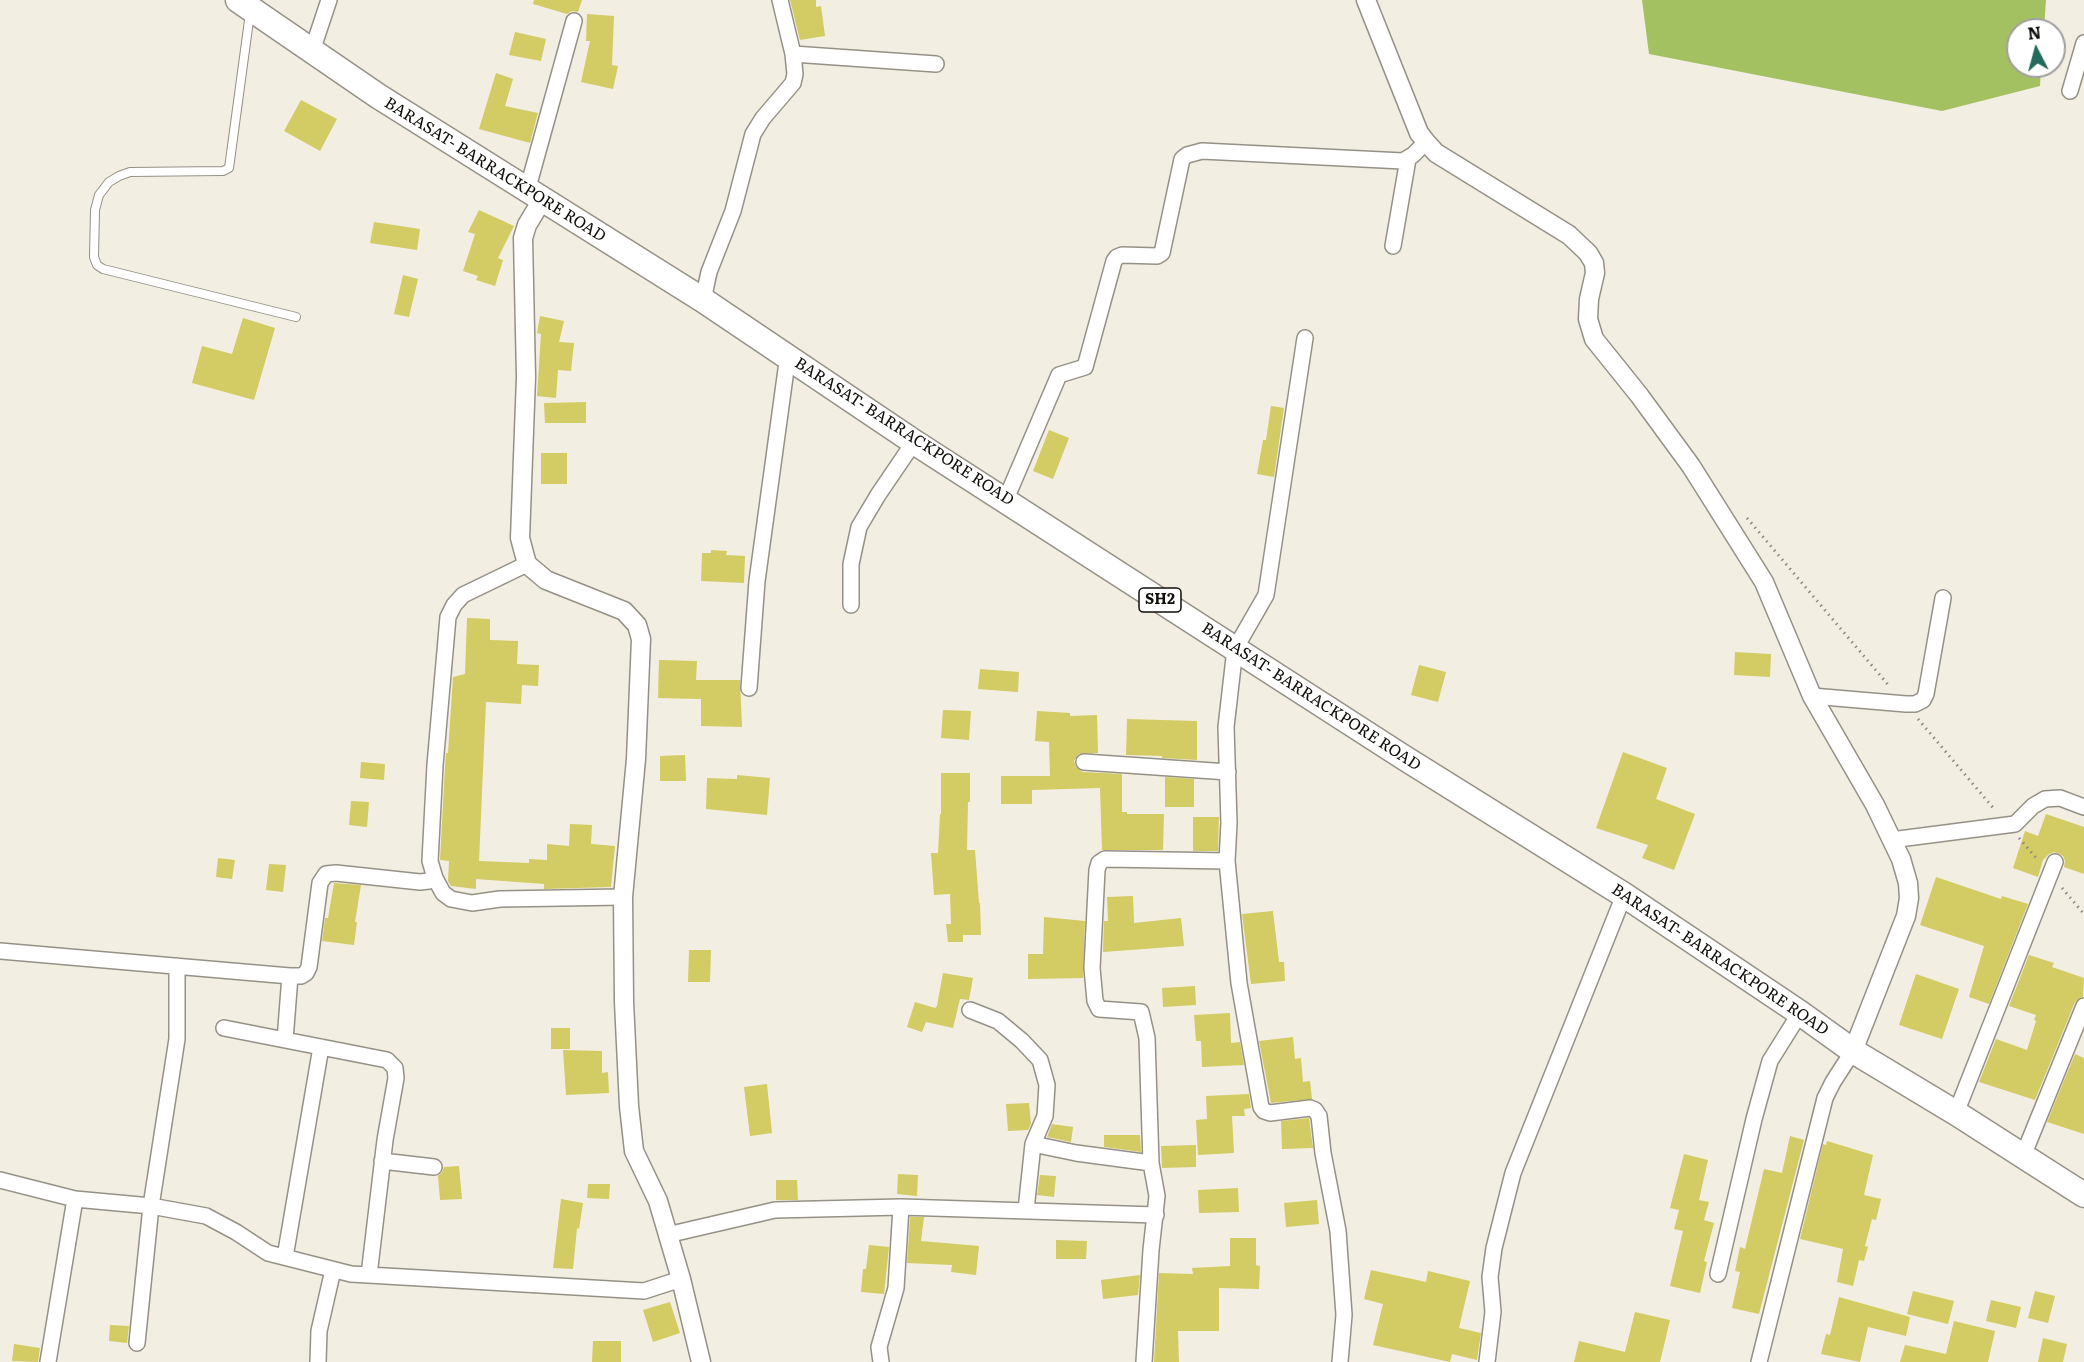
<!DOCTYPE html>
<html>
<head>
<meta charset="utf-8">
<style>
	body { margin:0 }
	#map { position:relative; width:2084px; height:1362px; overflow:hidden; background:#f3eee2; font-family:Literata,serif }
	canvas { display:block }
	.north { position:absolute; left:2006px; top:18px; width:60px; height:60px; box-sizing:border-box; background:#fff; border:2px solid #9f9f9d; border-radius:50%; rotate:354deg; font-size:16px; font-weight:700; line-height:24px; text-align:center; color:#100e0a }
	.north::after { content:''; display:block; margin:auto; width:21px; height:27px; background:#266a5c; clip-path:polygon(50% 0,100% 100%,50% 72%,0 100%) }
</style>
</head>
<body>
<div id="map">
<canvas width="2084" height="1362"></canvas>
<div class="north">N</div>
</div>
<script>
const ctx = document.querySelector('canvas').getContext('2d');
ctx.lineJoin = 'round';
function paint(path, color) { ctx.fillStyle = color; ctx.fill(path, 'evenodd'); }
const poly = rows => new Path2D(rows.map(r => 'M' + r).join(''));
function trace(path, color, width, dash) { ctx.strokeStyle = color; ctx.lineWidth = width; ctx.lineCap = dash ? 'butt' : 'round'; ctx.setLineDash(dash || []); ctx.stroke(path); }
function drawText(font, color, halo, rows, align = 'center') {
  ctx.font = font + ' Literata,serif'; ctx.lineWidth = 5; ctx.setLineDash([]); ctx.textBaseline = 'middle'; ctx.strokeStyle = halo; ctx.fillStyle = color; for (const [text, x, y, turn = 0] of rows) {
    ctx.save(); ctx.translate(x, y); ctx.rotate((+turn || 0) * Math.PI / 180); ctx.textAlign = isNaN(turn) ? turn : align; if (halo) ctx.strokeText(text, 0, 0); ctx.fillText(text, 0, 0); ctx.restore();
  }
}
const water = poly([
	[1642,0,2046,0,2044,30,2018,30,2018,66,2041,66,2040,86,1942,111,1649,54]
]);
const building = poly([
	[534,0,582,0,578,12,572,11,567,14,533,4],
	[790,0,816,0,816,7,821,6,825,36,800,40],
	[587,14,614,16,612,65,618,66,613,89,581,82,590,41,586,41],
	[515,32,546,39,541,61,509,55],
	[496,73,513,79,505,106,538,113,530,143,479,129],
	[301,100,337,119,320,151,284,131],
	[479,210,514,226,498,258,503,260,495,286,476,280,478,276,463,271,475,234,468,232],
	[374,222,420,229,417,250,370,243],
	[403,275,418,279,409,317,394,314],
	[540,316,564,321,559,342,574,343,571,371,558,370,556,398,537,396,541,334,537,333],
	[243,318,275,328,254,400,192,383,202,346,232,354],
	[586,402,586,423,545,423,544,403],
	[1271,406,1284,408,1274,477,1257,474,1263,440,1266,440],
	[1049,430,1069,438,1053,479,1033,471],
	[541,453,567,453,567,484,541,484],
	[711,550,727,551,726,555,745,556,744,583,701,581,702,553,711,553],
	[467,618,490,619,490,640,518,641,517,664,539,665,538,686,522,685,521,704,486,702,479,861,529,863,529,859,547,860,547,844,569,846,570,824,592,825,591,844,615,846,611,887,544,889,544,884,476,879,476,889,451,886,448,881,449,861,440,860,445,766,446,753,448,753,453,677,465,674],
	[1735,652,1771,654,1770,677,1734,675],
	[659,660,697,661,696,680,740,680,742,727,701,726,701,699,658,698],
	[1419,665,1446,672,1438,702,1411,695],
	[980,669,1019,672,1018,692,978,689],
	[943,710,971,711,969,740,941,738],
	[1037,711,1070,713,1070,716,1097,715,1098,753,1079,754,1074,761,1076,767,1083,772,1122,774,1122,812,1127,812,1127,814,1164,814,1163,850,1102,850,1100,788,1032,790,1032,804,1001,804,1001,776,1050,776,1049,742,1035,741],
	[1127,719,1197,721,1197,760,1162,758,1162,756,1126,755],
	[1623,752,1667,768,1656,799,1695,814,1674,870,1642,858,1648,845,1596,828],
	[685,755,686,781,660,781,660,756],
	[361,762,385,764,384,780,360,778],
	[941,773,970,773,970,802,968,802,967,850,975,850,979,903,980,903,981,935,963,935,963,942,948,942,946,924,951,924,950,894,934,895,931,853,938,853,940,814,941,814],
	[737,775,770,778,767,815,706,809,707,778,737,779],
	[1165,777,1194,779,1194,807,1165,807],
	[351,801,369,802,367,827,349,825],
	[2046,814,2084,827,2084,874,2064,867,2065,861,2063,856,2054,852,2049,854,2043,860,2038,877,2013,868,2025,831,2038,836],
	[1193,817,1219,817,1218,851,1193,851],
	[218,858,235,860,232,879,216,877],
	[269,864,286,865,283,892,266,890],
	[1936,877,2001,899,2002,896,2028,904,1989,1004,1969,997,1984,946,1920,925],
	[334,883,361,885,355,922,357,922,354,945,322,941,325,918,328,918],
	[1133,896,1134,923,1181,918,1184,946,1103,952,1104,921,1108,921,1107,897],
	[1273,911,1279,962,1284,962,1285,981,1251,984,1242,914],
	[1044,917,1085,921,1083,978,1028,979,1028,954,1043,954],
	[689,950,711,950,710,982,688,982],
	[2029,955,2054,963,2052,967,2084,978,2083,996,2075,1002,2035,1100,1979,1082,1996,1039,2027,1050,2036,1021,2034,1020,2036,1015,2009,1006],
	[943,973,973,978,969,1000,960,999,953,1028,926,1022,922,1032,907,1027,915,1002,935,1008,937,1006],
	[1916,974,1959,989,1942,1039,1899,1025],
	[1195,986,1196,1005,1163,1007,1162,988],
	[1230,1013,1231,1043,1240,1042,1244,1065,1202,1067,1201,1041,1196,1041,1194,1015],
	[551,1028,570,1028,570,1049,551,1049],
	[1293,1037,1295,1059,1301,1058,1303,1082,1310,1081,1312,1099,1271,1103,1259,1041],
	[563,1050,602,1051,602,1073,608,1072,609,1093,566,1095],
	[2075,1054,2084,1058,2084,1134,2047,1122],
	[767,1084,772,1133,750,1136,744,1087],
	[1249,1094,1251,1108,1244,1109,1245,1116,1232,1116,1234,1153,1198,1155,1196,1120,1207,1119,1206,1096],
	[1029,1103,1031,1124,1028,1130,1008,1131,1006,1104],
	[1309,1118,1313,1148,1282,1149,1281,1121],
	[1052,1124,1073,1127,1071,1142,1047,1137],
	[1104,1135,1140,1135,1141,1152,1104,1147],
	[1790,1136,1804,1140,1759,1314,1732,1308,1740,1272,1735,1271,1740,1247,1745,1249,1764,1169,1782,1173],
	[1827,1141,1873,1155,1864,1195,1881,1199,1876,1220,1872,1219,1865,1246,1868,1247,1864,1261,1859,1260,1853,1286,1837,1282,1843,1249,1800,1239,1823,1144,1826,1145],
	[1196,1145,1196,1167,1162,1168,1161,1146],
	[1684,1154,1708,1160,1699,1200,1709,1202,1704,1220,1714,1223,1704,1261,1707,1262,1700,1293,1670,1286,1683,1231,1674,1229,1679,1210,1670,1208],
	[459,1166,462,1199,440,1200,438,1176,442,1172,444,1167],
	[898,1174,918,1175,917,1196,897,1194],
	[1040,1175,1056,1176,1054,1197,1037,1195],
	[776,1180,797,1180,798,1200,776,1200],
	[588,1184,610,1184,609,1199,587,1198],
	[1238,1188,1239,1212,1199,1213,1198,1190],
	[561,1199,583,1203,579,1229,577,1228,573,1269,553,1268],
	[1317,1200,1319,1224,1286,1227,1284,1203],
	[910,1217,924,1217,921,1241,979,1246,976,1275,951,1272,952,1265,907,1263],
	[1230,1238,1256,1238,1256,1265,1260,1266,1259,1289,1219,1288,1219,1331,1178,1331,1179,1362,1154,1362,1159,1273,1193,1274,1192,1268,1230,1266],
	[1056,1240,1087,1241,1086,1259,1056,1259],
	[869,1245,889,1247,884,1294,861,1292,863,1269,866,1269],
	[1371,1270,1426,1282,1428,1271,1470,1281,1459,1328,1481,1333,1477,1360,1452,1354,1450,1362,1373,1345,1383,1304,1364,1299],
	[1140,1275,1138,1295,1103,1299,1101,1280],
	[1913,1291,1954,1301,1948,1324,1907,1314],
	[2035,1291,2055,1296,2048,1323,2028,1318],
	[1839,1297,1910,1317,1906,1336,1868,1327,1860,1362,1821,1354,1826,1334,1830,1335],
	[1991,1300,2021,1307,2016,1328,1986,1321],
	[670,1302,680,1333,653,1342,643,1310],
	[1635,1312,1670,1320,1660,1362,1574,1362,1579,1341,1625,1352],
	[1954,1321,1995,1331,1988,1362,1900,1362,1905,1345,1946,1354],
	[110,1325,129,1326,127,1343,109,1341],
	[2043,1338,2067,1344,2063,1362,2038,1362],
	[593,1341,621,1341,621,1362,592,1362],
	[14,1344,40,1348,38,1362,12,1361]
]);
const path = poly([
	[1747,518,1890,687],
	[1918,719,1995,810],
	[2019,838,2038,860],
	[2062,888,2084,914]
]);
const service = poly([
	[250,13,229,168,223,171,130,172,119,176,109,182,99,195,95,210,94,257,97,265,103,269,296,317]
]);
const minor = poly([
	[312,51,329,0],
	[793,54,936,64],
	[2070,91,2084,43],
	[527,191,574,21],
	[1393,246,1408,159],
	[703,300,709,272,733,211,753,134,763,118,793,83,795,74,793,54,780,0],
	[1305,338,1266,595,1235,649,1226,727,1229,823,1227,861,1239,983,1261,1107,1264,1111,1270,1113,1310,1108,1315,1110,1319,1116,1323,1153,1338,1231,1344,1315,1340,1362],
	[1006,499,1059,375,1085,367,1114,261,1117,257,1122,255,1157,256,1162,253,1182,159,1187,155,1202,151,1403,161,1413,155,1426,142],
	[851,605,851,564,859,527,878,495,914,442],
	[749,688,757,581,788,355],
	[1812,696,1906,704,1915,704,1923,700,1926,694,1943,598],
	[1084,762,1228,772],
	[1891,840,2015,824,2033,806,2045,799,2060,798,2084,807],
	[435,878,443,893,451,899,472,903,500,899,623,897],
	[0,951,290,976,301,976,306,973,309,967,320,883,326,874,336,873,420,882,429,881,435,878,430,861,435,765,448,617,454,605,463,595,527,564],
	[970,1010,998,1021,1022,1041,1040,1060,1047,1085,1045,1116,1033,1144,1026,1210],
	[224,1028,387,1060,395,1068,396,1078,385,1140,369,1275],
	[285,1040,290,976],
	[1956,1113,2055,862],
	[1033,1144,1076,1153,1151,1163],
	[2023,1156,2084,1006],
	[382,1161,434,1167],
	[0,1180,75,1199,151,1206,206,1216,236,1232,268,1253,351,1274,644,1291,681,1279],
	[667,1235,775,1210,901,1207],
	[285,1257,321,1047],
	[1718,1274,1754,1119,1770,1061,1800,1013],
	[137,1343,151,1206,177,1039,177,966],
	[48,1362,75,1199],
	[318,1362,319,1331,333,1270],
	[881,1362,879,1347,896,1288,901,1207,1156,1215],
	[1144,1362,1151,1250,1157,1196,1151,1163,1147,1038,1141,1012,1099,1009,1095,1001,1092,968,1097,870,1099,863,1105,859,1227,861],
	[1487,1362,1493,1312,1490,1277,1494,1248,1513,1173,1624,895],
	[1759,1362,1825,1098,1833,1082,1853,1051]
]);
const tertiary = poly([
	[1366,0,1419,133,1426,142,1436,153,1569,235,1588,253,1594,263,1595,273,1589,299,1588,319,1594,339,1639,395,1691,466,1764,582,1812,696,1875,805,1901,859,1908,883,1909,898,1906,916,1853,1051],
	[542,200,527,225,523,238,526,377,520,538,527,564,546,580,624,611,637,625,641,639,636,759,623,897,624,1002,629,1106,634,1151,658,1201,681,1279,701,1362]
]);
const primary = poly([
	[238,0,378,96,703,300,914,442,1403,757,1624,895,1800,1013,1853,1051,1956,1113,2084,1195]
]);
const shields = [
	[1160,600,42]
];
const shieldNames = [
	["SH2",1160,600]
];
const streetNames = [
	["BARASAT- BARRACKPORE ROAD",495,170,32],
	["BARASAT- BARRACKPORE ROAD",904,432,33],
	["BARASAT- BARRACKPORE ROAD",1311,697,33],
	["BARASAT- BARRACKPORE ROAD",1720,960,34]
];
paint(water, '#a4c162');
paint(building, '#d3cb63');
trace(service, '#959186', 10);
trace(minor, '#959186', 18);
trace(tertiary, '#959186', 21);
trace(primary, '#959186', 27);
trace(path, '#8e8a81', 3, [1.5, 4.5]);
trace(service, '#fff', 8);
trace(minor, '#fff', 15);
trace(tertiary, '#fff', 18);
trace(primary, '#fff', 24);
for (const [x, y, w] of shields) { const box = new Path2D(); box.roundRect(x - w / 2, y - 12, w, 24, 4.5); ctx.fillStyle = '#fff'; ctx.fill(box); trace(box, '#100e0a', 1.5); }
drawText('bold 15px', '#100e0a', null, shieldNames);
drawText('16px', '#100e0a', '#fff', streetNames);
</script>
</body>
</html>
